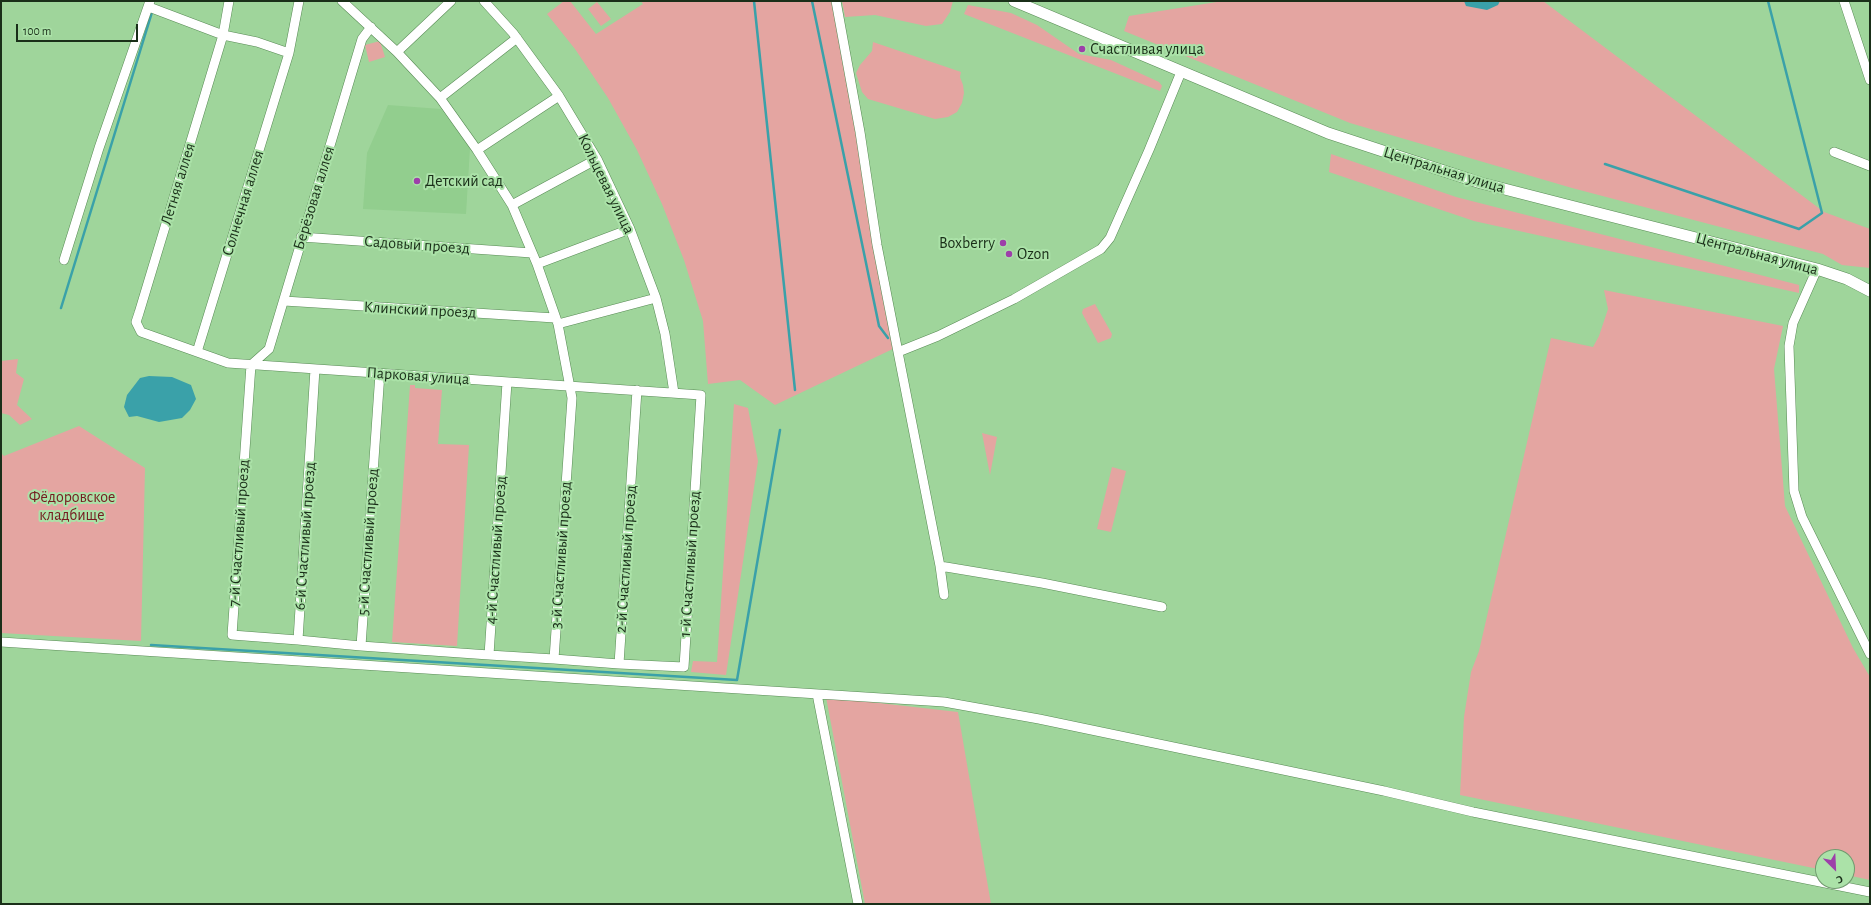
<!DOCTYPE html>
<html>
<head>
<meta charset="utf-8">
<style>
	body { margin:0 }
	#map { position:relative; width:1871px; height:905px; overflow:hidden; background:#9fd59b; font-family:"Alegreya Sans",sans-serif }
	canvas { display:block }
	.frame { position:absolute; inset:0; border:2px solid #1a2f19; pointer-events:none }
	.north { position:absolute; left:1815px; top:849px; width:40px; height:40px; box-sizing:border-box; background:#abe2a8; border:1px solid #719a6f; border-radius:50%; rotate:156deg; font-size:11px; font-weight:700; line-height:16px; text-align:center; color:#1a2f19 }
	.north::after { content:''; display:block; margin:auto; width:14px; height:18px; background:#9d3fa9; clip-path:polygon(50% 0,100% 100%,50% 72%,0 100%) }
	.scale { position:absolute; left:16px; top:24px; width:122px; height:18px; box-sizing:border-box; border:2px solid #1a2f19; border-top:0; padding-left:5px; font-size:12px; line-height:14px; white-space:nowrap; color:#1a2f19; -webkit-text-stroke:3px #abe2a8; paint-order:stroke }
</style>
</head>
<body>
<div id="map">
<canvas width="1871" height="905"></canvas>
<div class="frame"></div>
<div class="north">С</div>
<div class="scale">100 m</div>
</div>
<script>
const ctx = document.querySelector('canvas').getContext('2d');
ctx.lineJoin = 'round';
function paint(path, color) { ctx.fillStyle = color; ctx.fill(path, 'evenodd'); }
const poly = rows => new Path2D(rows.map(r => 'M' + r).join(''));
function trace(path, color, width, dash) { ctx.strokeStyle = color; ctx.lineWidth = width; ctx.lineCap = dash ? 'butt' : 'round'; ctx.setLineDash(dash || []); ctx.stroke(path); }
function drawText(font, color, halo, rows, align = 'center') {
  ctx.font = font + ' "Alegreya Sans",sans-serif'; ctx.lineWidth = 4; ctx.setLineDash([]); ctx.textBaseline = 'middle'; ctx.strokeStyle = halo; ctx.fillStyle = color; for (const [text, x, y, turn = 0] of rows) {
    ctx.save(); ctx.translate(x, y); ctx.rotate((+turn || 0) * Math.PI / 180); ctx.textAlign = isNaN(turn) ? turn : align; if (halo) ctx.strokeText(text, 0, 0); ctx.fillText(text, 0, 0); ctx.restore();
  }
}
const built = poly([
	[388,105,441,109,470,148,466,214,363,209,367,153]
]);
const green = poly([
	[564,1,570,1,596,34,643,4,641,1,836,1,897,347,775,405,740,380,708,384,703,321,684,260,662,204,637,150,608,98,575,49,547,14],
	[842,1,953,1,950,12,942,24,926,26,875,15,845,17],
	[1223,1,1543,1,1824,212,1870,229,1870,268,1842,265,1823,254,1572,188,1350,123,1124,31,1129,16],
	[597,2,611,19,601,26,588,9],
	[968,5,1011,13,1037,25,1079,54,1111,60,1159,82,1162,86,1160,91,964,14],
	[380,41,385,57,369,62,365,45],
	[873,42,961,72,960,77,963,85,964,93,962,103,957,112,948,117,935,119,868,99,862,92,856,73,860,65,872,51],
	[1331,154,1456,197,1799,285,1799,293,1474,221,1329,172],
	[1604,290,1783,326,1774,369,1785,506,1853,648,1870,677,1870,880,1847,875,1847,857,1823,857,1823,870,1460,795,1464,717,1471,672,1479,651,1551,338,1593,347,1599,336,1608,309],
	[1095,304,1112,334,1111,338,1098,343,1082,313,1083,309],
	[18,359,16,373,24,379,17,405,32,419,20,425,9,415,1,413,1,361],
	[410,385,415,385,415,388,442,390,438,444,469,445,457,646,392,642],
	[734,404,748,408,758,461,726,675,691,672,693,661,717,662],
	[79,426,145,468,141,641,1,633,1,453,4,456],
	[982,433,997,437,990,475],
	[1112,467,1126,471,1111,532,1097,529],
	[826,697,958,712,991,904,865,904]
]);
const water = poly([
	[1464,1,1500,1,1498,5,1487,10,1466,6],
	[149,376,172,377,191,385,196,399,190,410,182,418,159,422,137,416,129,417,124,407,127,395,140,378]
]);
const stream = poly([
	[754,1,795,390],
	[812,1,879,326,888,338],
	[1605,164,1799,229,1822,213,1768,1],
	[61,308,153,9],
	[151,645,737,680,780,430]
]);
const minor = poly([
	[229,1,223,35,139,313,136,322,141,332,228,363,701,395,684,667,619,664],
	[342,1,397,52,440,98,477,150,512,205,537,264,558,324,572,398,554,659,489,655],
	[484,1,513,33,559,96,597,159,630,229,656,298,665,334,674,393],
	[836,1,860,132,877,245,940,566,1042,583,1162,607],
	[1844,1,1870,80],
	[149,7,223,35,257,42,289,53],
	[397,52,451,1],
	[440,98,517,38],
	[477,150,559,96],
	[1834,152,1870,166],
	[512,205,597,159],
	[301,237,532,253],
	[64,260,99,148,150,1],
	[537,264,630,229],
	[1817,269,1793,323,1789,346,1794,491,1802,517,1870,654],
	[284,301,555,318],
	[558,324,656,298],
	[197,352,289,53,299,1],
	[898,352,938,336,1014,299,1101,249,1110,238,1149,150,1181,72],
	[315,369,298,640,361,646],
	[380,373,361,646,489,655,507,382],
	[940,566,944,595],
	[298,640,232,635,251,365,269,349,362,39,371,27],
	[1,642,944,702,1039,719,1384,791,1473,812,1870,892],
	[554,659,619,664,637,390],
	[817,694,858,904]
]);
const major = poly([
	[1014,1,1328,133,1404,158,1481,183,1817,269,1847,279,1870,291]
]);
const markers = [
	[1082,49,4,"#9d3fa9"],
	[417,181,4,"#9d3fa9"],
	[1003,243,4,"#9d3fa9"],
	[1009,254,4,"#9d3fa9"]
];
const poiNames = [
	["Счастливая улица",1090,49],
	["Детский сад",425,181],
	["Boxberry",995,243,"right"],
	["Ozon",1017,254]
];
const streetNames = [
	["Центральная улица",1444,170,17],
	["Летняя аллея",178,184,-73],
	["Кольцевая улица",606,184,64],
	["Берёзовая аллея",314,198,-73],
	["Солнечная аллея",243,203,-73],
	["Садовый проезд",417,245,4],
	["Центральная улица",1757,254,15],
	["Клинский проезд",420,310,3],
	["Парковая улица",418,376,4],
	["7-й Счастливый проезд",239,533,-86],
	["6-й Счастливый проезд",305,536,-86],
	["5-й Счастливый проезд",368,542,-86],
	["4-й Счастливый проезд",496,550,-86],
	["3-й Счастливый проезд",561,555,-86],
	["2-й Счастливый проезд",626,559,-86],
	["1-й Счастливый проезд",690,564,-86]
];
const parkNames = [
	["Фёдоровское",72,497],
	["кладбище",72,515]
];
paint(built, '#92ce8e');
paint(green, '#e4a5a1');
paint(water, '#3aa1a9');
trace(stream, '#3aa1a9', 2.5);
trace(minor, '#588b55', 10);
trace(major, '#588b55', 12);
trace(minor, '#fff', 9);
trace(major, '#fff', 11);
for (const [x, y, r, color] of markers) { const dot = new Path2D(); dot.arc(x, y, r, 0, 2 * Math.PI); ctx.fillStyle = color; ctx.fill(dot); trace(dot, '#abe2a8', 1.5); }
drawText('16px', '#1a2f19', '#abe2a8', poiNames, 'left');
drawText('16px', '#1a2f19', '#abe2a8', streetNames);
drawText('16px', '#751c20', '#abe2a8', parkNames);
</script>
</body>
</html>
